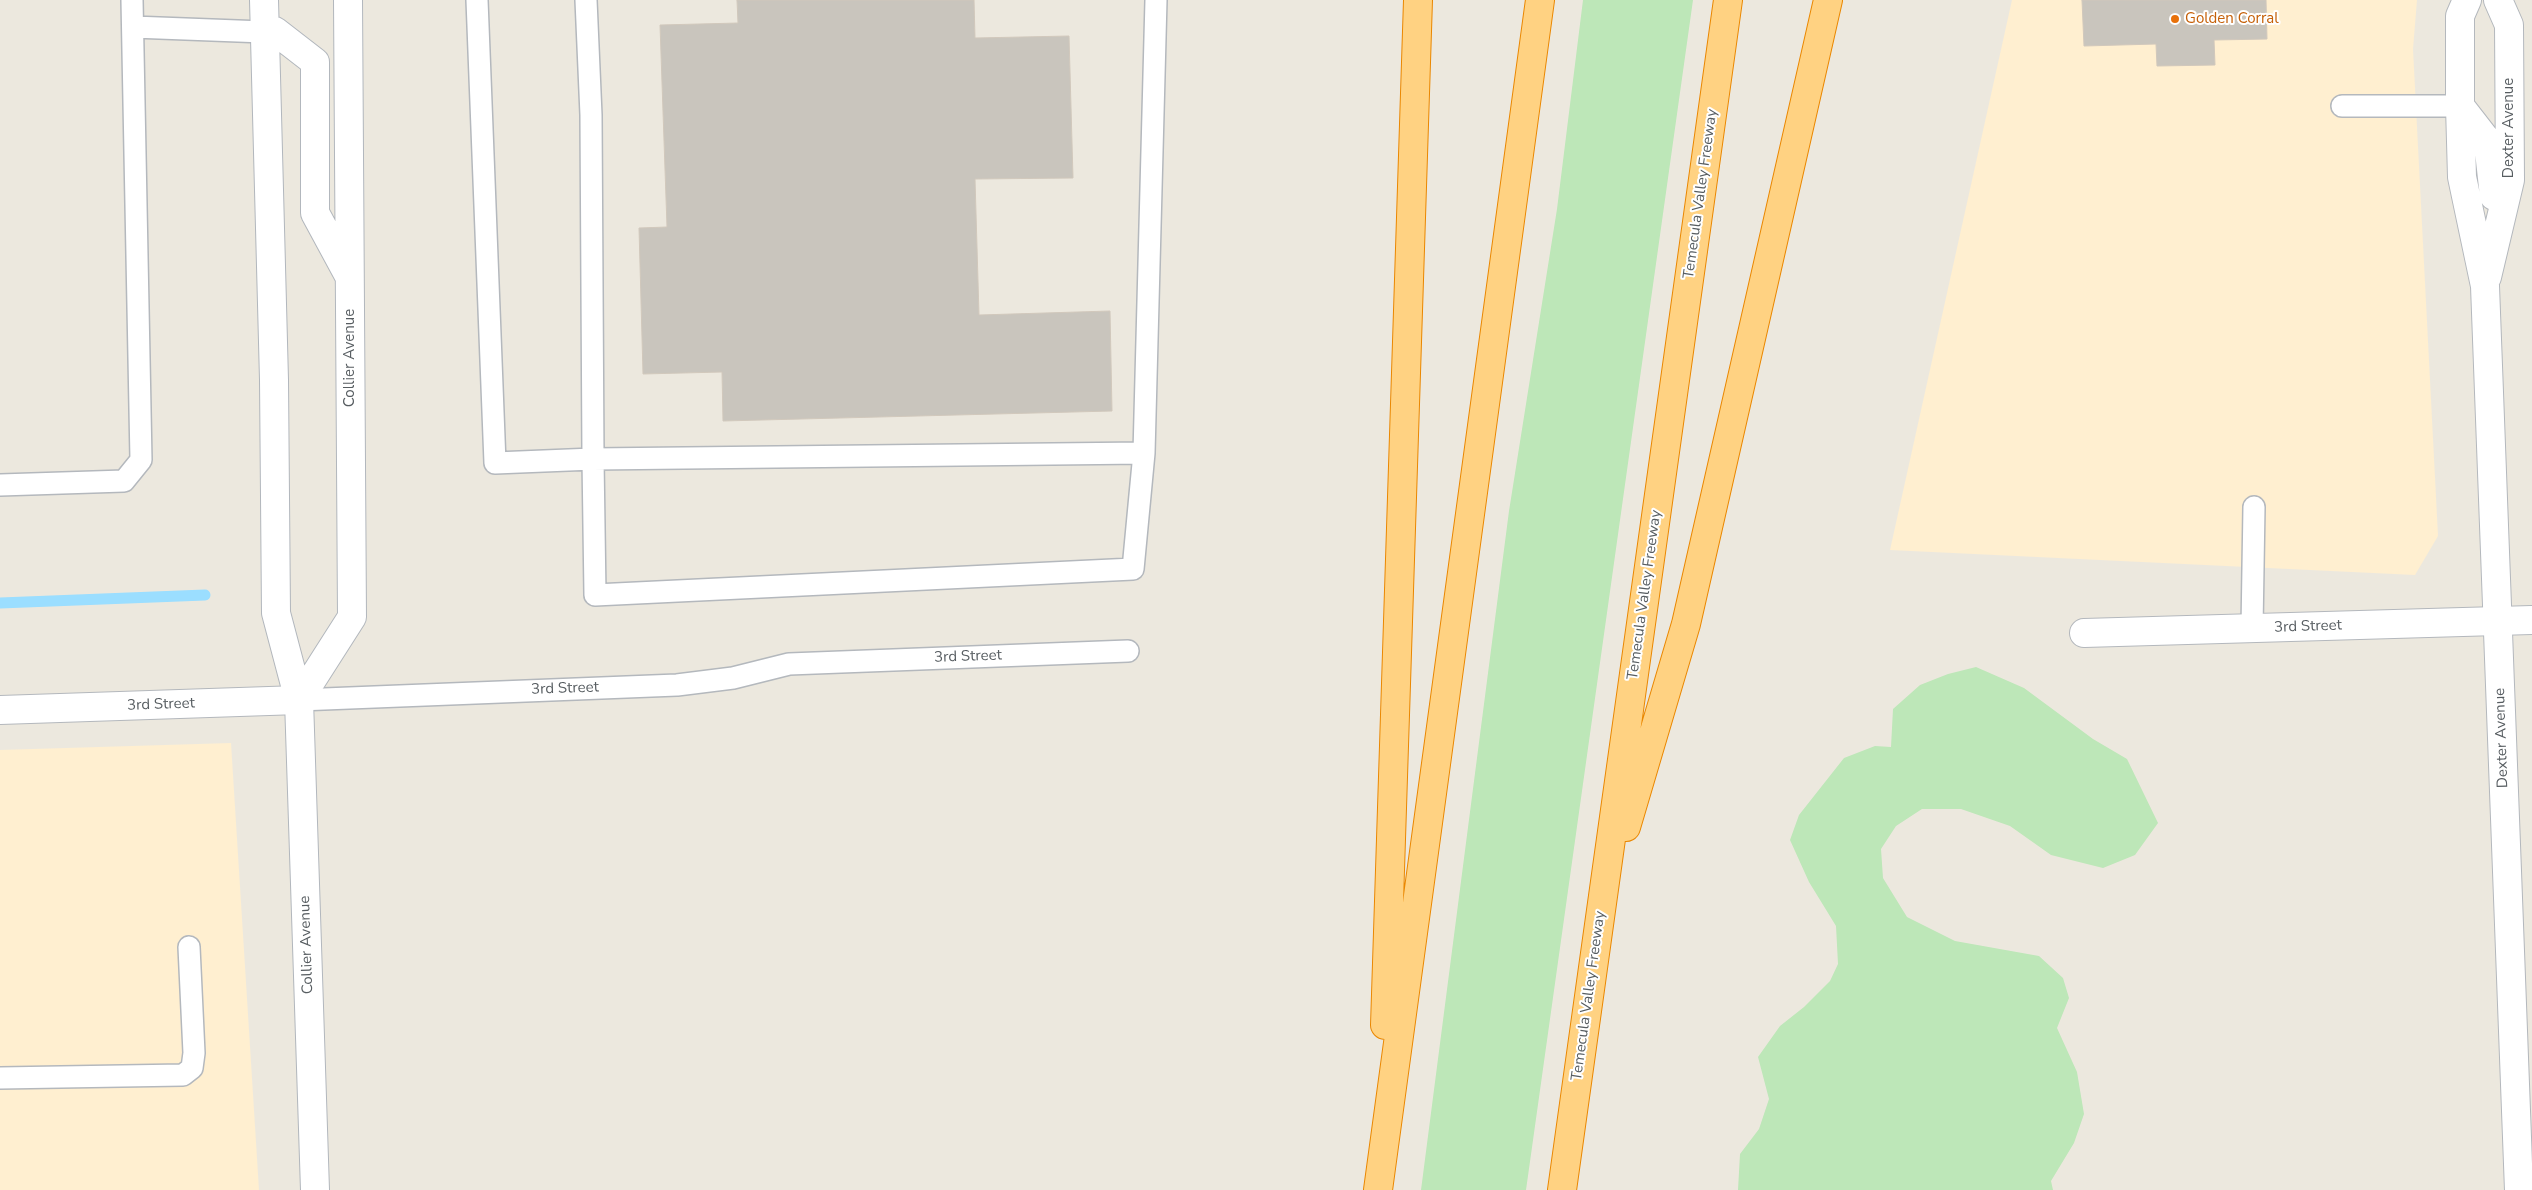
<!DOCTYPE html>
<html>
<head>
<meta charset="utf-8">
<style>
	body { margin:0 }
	canvas { display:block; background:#ece8de }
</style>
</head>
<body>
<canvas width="2532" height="1190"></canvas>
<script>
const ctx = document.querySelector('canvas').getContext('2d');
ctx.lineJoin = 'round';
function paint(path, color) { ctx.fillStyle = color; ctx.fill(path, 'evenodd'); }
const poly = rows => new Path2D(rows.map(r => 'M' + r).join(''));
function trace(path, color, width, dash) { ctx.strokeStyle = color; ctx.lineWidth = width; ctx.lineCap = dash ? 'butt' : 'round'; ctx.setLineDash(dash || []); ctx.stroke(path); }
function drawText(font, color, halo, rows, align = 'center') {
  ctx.font = font + ' "Nunito Sans",sans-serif'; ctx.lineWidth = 4; ctx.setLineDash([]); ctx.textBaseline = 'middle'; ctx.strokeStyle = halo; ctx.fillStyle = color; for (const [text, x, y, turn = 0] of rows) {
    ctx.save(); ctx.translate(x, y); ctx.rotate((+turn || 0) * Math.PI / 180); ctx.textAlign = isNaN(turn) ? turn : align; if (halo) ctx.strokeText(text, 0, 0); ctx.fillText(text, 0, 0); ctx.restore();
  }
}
const commercial = poly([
	[2012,0,2417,0,2413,49,2438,536,2415,575,1890,550],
	[231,743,259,1190,0,1190,0,750]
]);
const green = poly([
	[1583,0,1693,0,1526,1190,1421,1190,1509,511,1557,209],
	[1976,667,2024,688,2093,739,2127,759,2158,823,2135,855,2103,868,2051,855,2010,826,1961,809,1922,809,1896,826,1881,849,1883,878,1907,917,1955,941,2039,956,2063,978,2069,998,2057,1028,2077,1072,2084,1114,2074,1143,2051,1181,2053,1190,1738,1190,1740,1154,1759,1129,1769,1099,1758,1057,1780,1026,1804,1007,1830,981,1838,964,1836,926,1809,882,1790,840,1799,815,1844,758,1875,746,1891,747,1893,709,1920,685,1948,674]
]);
const stream = poly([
	[0,603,205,595]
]);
const building = poly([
	[737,0,974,0,975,38,1069,36,1073,178,975,179,979,315,1110,311,1112,411,723,421,722,372,643,374,639,228,667,227,660,25,738,23,737,0],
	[2082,0,2266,0,2267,39,2214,40,2215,65,2157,66,2156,44,2084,46,2082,0]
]);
const service = poly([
	[477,0,495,463,593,459,591,115,586,0],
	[133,27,264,32],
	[2342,106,2460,106],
	[1144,453,593,459,595,595,1133,569,1144,453,1156,0],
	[0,485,124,481,141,460,132,0],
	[2252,628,2254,507],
	[299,700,677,685,733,678,789,664,1128,651],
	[0,1078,183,1075,192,1068,194,1053,189,947]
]);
const minor = poly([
	[2084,633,2532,620],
	[0,710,299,700]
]);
const tertiary = poly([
	[2467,0,2460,16,2460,106,2462,177,2485,286,2519,1190],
	[2460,106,2488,142,2494,196],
	[2487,277,2510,180,2509,25,2498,0]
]);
const secondary = poly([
	[264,0,274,380,276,613,299,700,315,1190],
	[264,32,275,31,315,62,315,213,348,274],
	[299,700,352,617,348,0]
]);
const motorway = poly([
	[1626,827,1686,624,1828,0],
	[1385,1025,1418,0],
	[1378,1190,1540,0],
	[1562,1190,1728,0]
]);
const markers = [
	[2175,19,5,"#e8710a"]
];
const foodNames = [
	["Golden Corral",2185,19]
];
const streetNames = [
	["Dexter Avenue",2509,128,-90],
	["Temecula Valley Freeway",1701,194,-82],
	["Collier Avenue",350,358,-90],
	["Temecula Valley Freeway",1645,595,-82],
	["3rd Street",2308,627,-2],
	["3rd Street",968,657,-2],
	["3rd Street",565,689,-2],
	["3rd Street",161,705,-2],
	["Dexter Avenue",2502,738,-92],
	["Collier Avenue",307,945,-92],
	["Temecula Valley Freeway",1589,996,-82]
];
paint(commercial, '#ffefd0');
paint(green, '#bde7b8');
trace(stream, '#9bdeff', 11);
paint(building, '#c9c5bd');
trace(building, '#d1c8bc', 1);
trace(service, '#b4b8bd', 24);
trace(minor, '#b4b8bd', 30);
trace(tertiary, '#b4b8bd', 30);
trace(secondary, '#b2b7bd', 30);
trace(motorway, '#ea8700', 30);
trace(service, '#fff', 21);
trace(minor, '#fff', 28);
trace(tertiary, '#fff', 28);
trace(secondary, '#fff', 28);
trace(motorway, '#ffd282', 28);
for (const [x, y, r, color] of markers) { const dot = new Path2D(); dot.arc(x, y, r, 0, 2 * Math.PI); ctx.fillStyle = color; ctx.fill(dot); trace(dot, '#fff', 2); }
drawText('15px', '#c56008', '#fff', foodNames, 'left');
drawText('15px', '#575d61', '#fff', streetNames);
</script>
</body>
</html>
